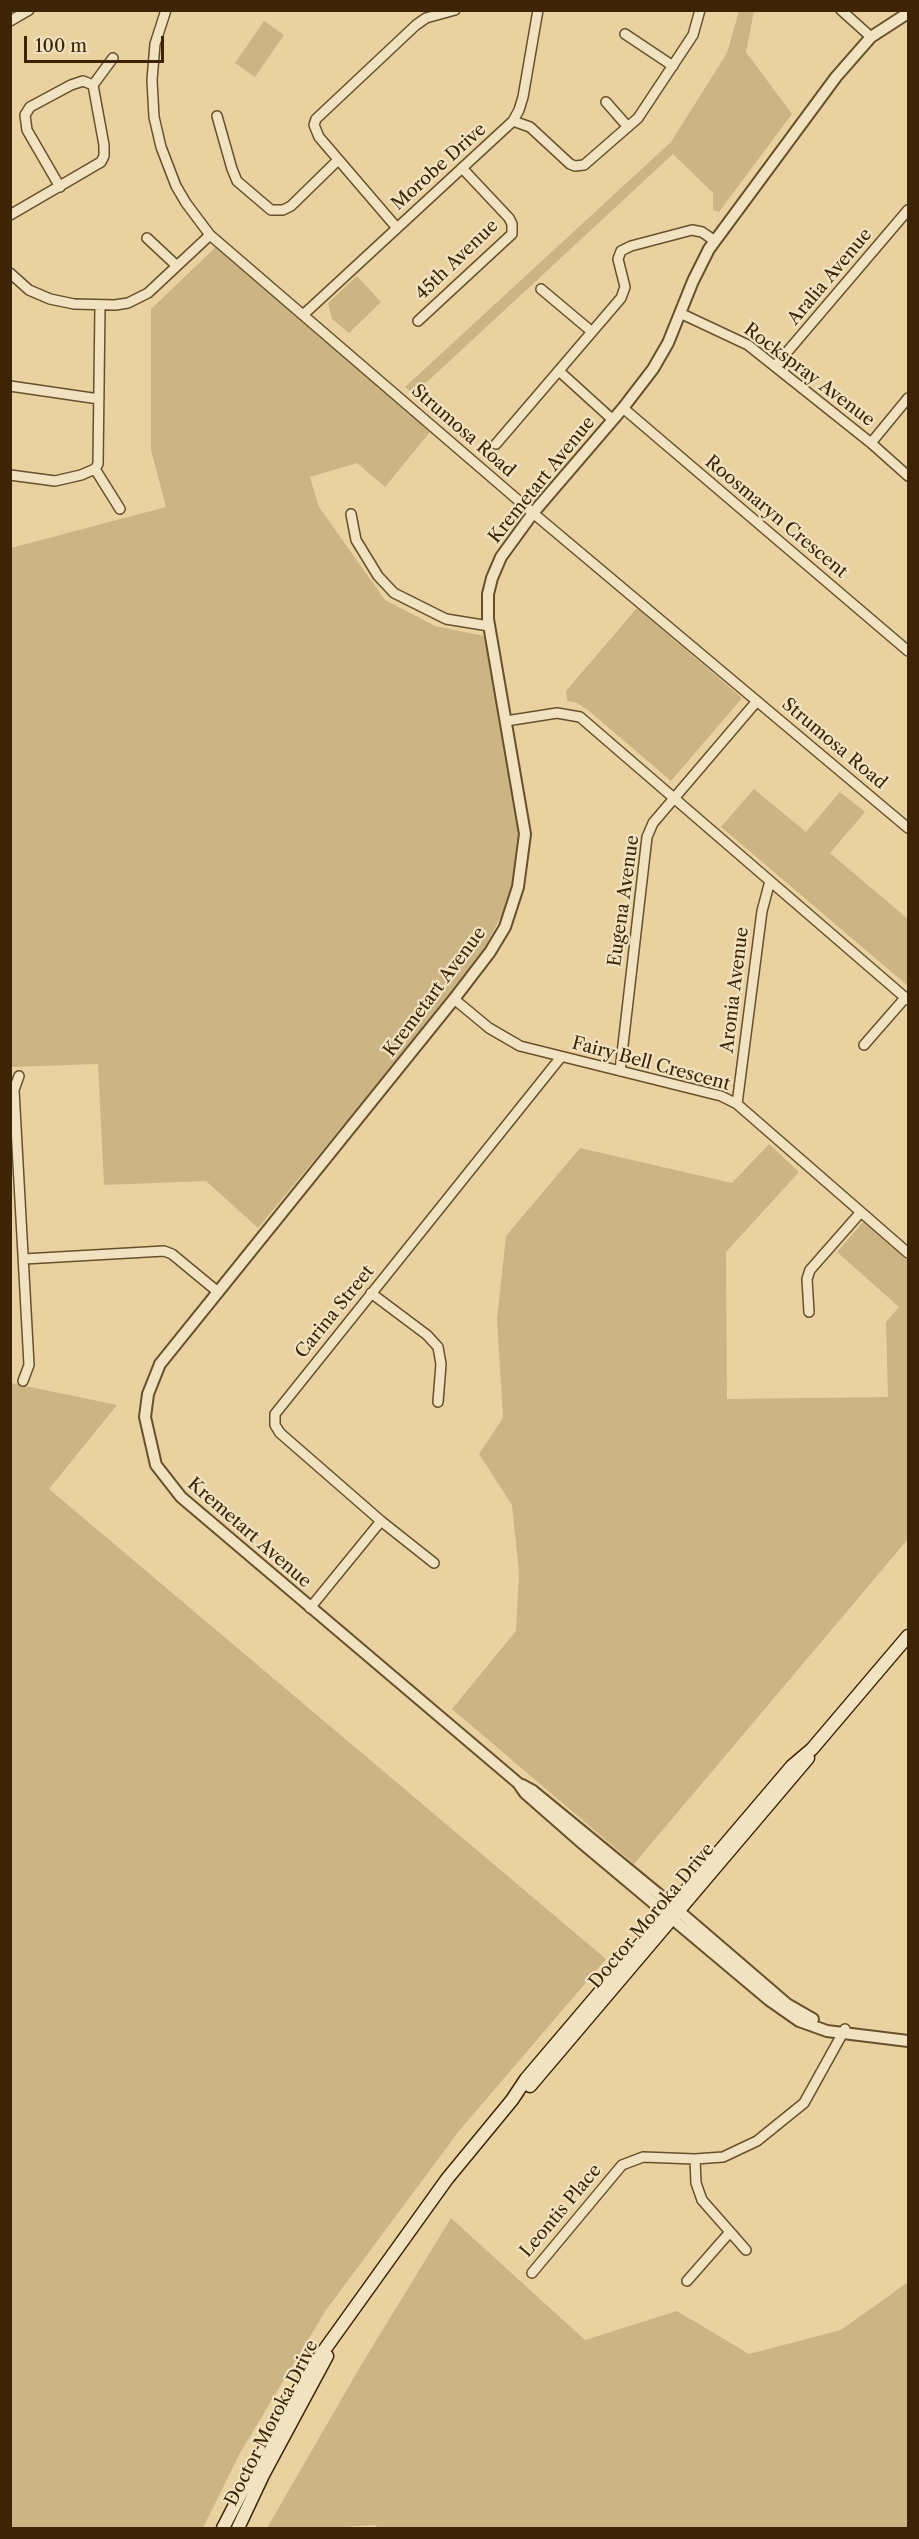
<!DOCTYPE html>
<html>
<head>
<meta charset="utf-8">
<style>
	body { margin:0 }
	#map { position:relative; width:919px; height:2539px; overflow:hidden; background:#ead2a0; font-family:"Libre Caslon Text",serif }
	canvas { display:block }
	.frame { position:absolute; inset:0; border:12px solid #3c2404; pointer-events:none }
	.scale { position:absolute; left:24px; top:36px; width:140px; height:27px; box-sizing:border-box; border:3px solid #3c2404; border-top:0; padding-left:8px; font-size:18px; line-height:21px; white-space:nowrap; color:#3c2404; -webkit-text-stroke:4px #f1e2c1; paint-order:stroke }
</style>
</head>
<body>
<div id="map">
<canvas width="919" height="2539"></canvas>
<div class="frame"></div>
<div class="scale">100 m</div>
</div>
<script>
const ctx = document.querySelector('canvas').getContext('2d');
ctx.lineJoin = 'round';
function paint(path, color) { ctx.fillStyle = color; ctx.fill(path, 'evenodd'); }
const poly = rows => new Path2D(rows.map(r => 'M' + r).join(''));
function trace(path, color, width, dash) { ctx.strokeStyle = color; ctx.lineWidth = width; ctx.lineCap = dash ? 'butt' : 'round'; ctx.setLineDash(dash || []); ctx.stroke(path); }
function drawText(font, color, halo, rows, align = 'center') {
  ctx.font = font + ' "Libre Caslon Text",serif'; ctx.lineWidth = 4.5; ctx.setLineDash([]); ctx.textBaseline = 'middle'; ctx.strokeStyle = halo; ctx.fillStyle = color; for (const [text, x, y, turn = 0] of rows) {
    ctx.save(); ctx.translate(x, y); ctx.rotate((+turn || 0) * Math.PI / 180); ctx.textAlign = isNaN(turn) ? turn : align; if (halo) ctx.strokeText(text, 0, 0); ctx.fillText(text, 0, 0); ctx.restore();
  }
}
const green = poly([
	[739,11,754,11,746,52,792,114,719,212,713,210,713,193,673,154,414,394,405,387,671,142,727,53],
	[264,21,284,35,255,77,235,63],
	[217,246,430,432,385,487,357,463,310,477,319,507,385,600,435,626,484,636,519,833,517,864,506,906,485,948,449,997,258,1228,206,1181,104,1185,98,1064,11,1067,11,548,166,507,151,450,151,309],
	[357,276,381,302,349,333,332,319,328,303],
	[637,608,742,698,671,781,588,710,577,703,567,701,566,691],
	[754,789,806,832,840,792,865,812,830,853,908,919,908,986,721,827],
	[769,1144,799,1172,726,1252,727,1399,888,1397,886,1322,899,1307,837,1252,863,1222,908,1261,908,1539,634,1864,452,1709,516,1631,519,1572,512,1505,479,1454,503,1418,497,1319,506,1236,580,1148,732,1183],
	[11,1383,117,1405,49,1489,606,1959,459,2131,326,2310,240,2453,203,2528,11,2528],
	[451,2218,585,2340,677,2311,749,2354,841,2330,908,2282,908,2528,377,2528,376,2525,327,2528,267,2528,360,2367]
]);
const minor = poly([
	[166,10,155,44,152,80,154,117,161,147,176,186,186,203,210,235,533,513,908,828],
	[841,10,871,37],
	[10,21,29,10],
	[625,34,673,66],
	[606,102,628,127],
	[217,116,232,169,237,181,271,210,283,210,291,206,338,160],
	[513,121,530,127,570,164,575,166,584,165,638,118,693,35,700,10],
	[60,187,27,130,25,115,30,107,71,85,83,81,93,85],
	[10,215,101,162,104,156,104,145,93,85,113,58],
	[397,228,319,137,314,125,316,119,416,25,426,18,455,10],
	[147,238,177,266],
	[10,273,29,290,50,299,74,304,115,305,128,303,148,293,210,235],
	[541,289,591,331],
	[682,314,748,345,871,443,908,476],
	[303,315,513,121,519,110,523,97,538,10],
	[418,321,512,234,512,224,509,218,462,168],
	[776,365,908,210],
	[559,371,613,420],
	[10,386,99,399],
	[623,408,908,651],
	[871,443,908,398],
	[496,444,621,298,625,287,618,259,621,251,631,246,692,230,702,232,715,241],
	[95,469,120,509],
	[10,475,55,481,81,475,95,469,98,464,100,306],
	[351,514,356,540,378,576,394,593,446,619,489,626],
	[506,721,557,713,580,717,908,1000],
	[454,999,489,1028,520,1046,721,1096,737,1104,908,1253],
	[864,1045,905,998],
	[620,1071,647,837,653,823,757,701],
	[19,1076,14,1090,29,1365,23,1381],
	[737,1104,762,911,770,881],
	[24,1259,164,1251,172,1254,218,1292],
	[371,1293,427,1335,438,1347,441,1364,438,1402],
	[809,1312,807,1279,810,1270,861,1212],
	[434,1563,381,1521,280,1433,275,1425,275,1414,561,1057],
	[310,1608,381,1521],
	[695,2159,696,2183,702,2200,746,2250],
	[532,2273,622,2165,643,2157,695,2159,723,2157,757,2141,804,2103,845,2029],
	[687,2281,730,2232]
]);
const tertiary = poly([
	[908,13,871,37,836,77,709,249,693,281,668,343,653,369,623,408,533,513,501,557,492,578,488,594,488,619,525,834,518,887,505,927,490,952,454,999,160,1364,148,1394,145,1417,156,1465,181,1497,518,1783,525,1793,582,1843,769,2000,799,2021,827,2031,908,2041],
	[522,1785,533,1791,673,1906,787,2004,813,2019]
]);
const secondary = poly([
	[530,2086,808,1758],
	[223,2528,254,2468,310,2370,447,2179,512,2100,526,2079,673,1906,792,1766,812,1749,908,1636],
	[238,2528,263,2475,327,2356]
]);
const streetNames = [
	["Morobe Drive",439,167,-42],
	["45th Avenue",457,260,-44],
	["Aralia Avenue",830,277,-50],
	["Rockspray Avenue",809,375,37],
	["Strumosa Road",463,431,41],
	["Kremetart Avenue",542,480,-51],
	["Roosmaryn Crescent",776,517,40],
	["Strumosa Road",834,744,40],
	["Eugena Avenue",624,901,-82],
	["Aronia Avenue",735,990,-83],
	["Kremetart Avenue",435,992,-53],
	["Fairy Bell Crescent",651,1064,15],
	["Carina Street",335,1312,-51],
	["Kremetart Avenue",249,1533,41],
	["Doctor Moroka Drive",652,1916,-50],
	["Leontis Place",561,2211,-50],
	["Doctor Moroka Drive",272,2423,-63]
];
paint(green, '#ccb485');
trace(minor, '#68502b', 12);
trace(tertiary, '#68502b', 14);
trace(secondary, '#3c2404', 15);
trace(minor, '#f1e2c1', 9);
trace(tertiary, '#f1e2c1', 10);
trace(secondary, '#f1e2c1', 12);
drawText('18px', '#3c2404', '#f1e2c1', streetNames);
</script>
</body>
</html>
